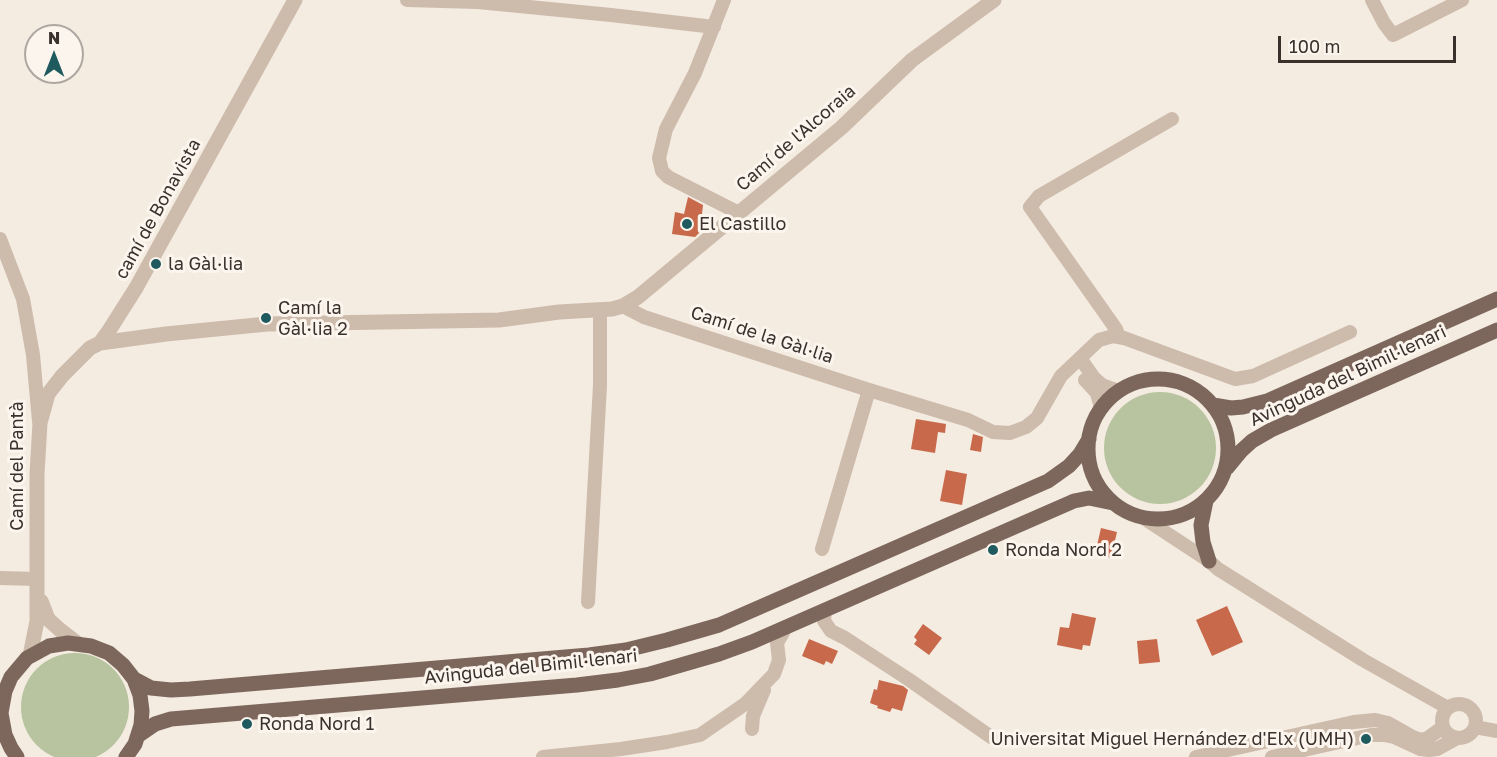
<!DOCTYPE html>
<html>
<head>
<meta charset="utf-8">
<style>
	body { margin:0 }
	#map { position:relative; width:1497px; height:757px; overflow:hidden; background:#f4ebe1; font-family:"Golos Text",sans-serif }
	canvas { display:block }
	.north { position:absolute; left:24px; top:24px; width:60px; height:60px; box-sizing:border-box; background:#fbf5ee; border:2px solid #aea6a0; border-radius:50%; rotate:0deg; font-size:16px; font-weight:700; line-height:24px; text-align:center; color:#3b302b }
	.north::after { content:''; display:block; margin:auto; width:21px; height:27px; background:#1f5a5e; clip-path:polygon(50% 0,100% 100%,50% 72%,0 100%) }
	.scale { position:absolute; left:1278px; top:36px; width:178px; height:27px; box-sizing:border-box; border:3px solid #3b302b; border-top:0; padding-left:8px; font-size:18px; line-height:21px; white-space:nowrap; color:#3b302b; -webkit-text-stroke:4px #fbf5ee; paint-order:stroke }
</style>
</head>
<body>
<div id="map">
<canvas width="1497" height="757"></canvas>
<div class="north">N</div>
<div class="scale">100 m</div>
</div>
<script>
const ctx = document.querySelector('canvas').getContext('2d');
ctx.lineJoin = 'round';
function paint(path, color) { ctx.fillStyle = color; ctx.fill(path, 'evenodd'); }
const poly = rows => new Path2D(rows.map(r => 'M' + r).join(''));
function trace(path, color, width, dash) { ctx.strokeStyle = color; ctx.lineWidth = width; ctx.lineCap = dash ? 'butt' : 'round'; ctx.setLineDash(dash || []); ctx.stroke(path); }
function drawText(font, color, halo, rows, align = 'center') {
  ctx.font = font + ' "Golos Text",sans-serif'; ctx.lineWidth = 6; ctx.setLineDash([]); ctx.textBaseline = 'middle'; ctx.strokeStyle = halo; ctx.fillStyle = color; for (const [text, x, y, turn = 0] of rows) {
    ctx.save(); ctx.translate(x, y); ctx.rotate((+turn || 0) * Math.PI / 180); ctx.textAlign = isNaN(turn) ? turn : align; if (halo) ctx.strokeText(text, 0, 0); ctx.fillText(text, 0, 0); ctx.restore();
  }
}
const green = poly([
	'1104 448a56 56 0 1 1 112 0a56 56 0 1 1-112 0Z',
	'21 707a54 54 0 1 1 108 0a54 54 0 1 1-108 0Z'
]);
const building = poly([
	[688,197,703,205,700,232,695,237,672,234,675,212,684,214],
	[916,419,946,424,945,433,938,432,935,453,911,449],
	[973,434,983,437,981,452,970,450],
	[946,470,967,474,962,505,940,501],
	[1101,528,1117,532,1111,558,1095,554],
	[1227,606,1243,642,1212,656,1196,620],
	[1072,613,1096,618,1090,646,1083,645,1082,650,1057,645,1060,627,1069,628],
	[923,624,942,638,929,655,914,644,917,640,914,637],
	[809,639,838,651,832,664,826,661,824,665,802,656],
	[1157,639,1160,662,1139,664,1137,641],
	[879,680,903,686,908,690,902,711,892,708,890,712,877,708,878,706,870,703,874,689,877,690]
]);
const minor = poly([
	[407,0,478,2,611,15,714,27],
	[724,0,695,73,666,129,659,158,662,171,668,177,739,213],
	[1372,0,1384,23,1393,35,1462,0],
	[0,239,23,299,33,355,39,421],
	[623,306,644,317,869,390,968,420,993,432,1010,433,1026,427,1037,418,1061,376,1099,340,1113,336,1124,338,1235,379,1253,376,1350,332],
	[1119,337,1116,329,1030,207,1039,196,1172,119],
	[1080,358,1094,378,1102,385,1119,391],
	[1085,380,1097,393,1101,408],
	[1142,517,1209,561,1218,569,1363,660,1448,708],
	[822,549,869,390],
	[0,578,37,579],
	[588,602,600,385,600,310],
	[825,610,824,621,831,631,845,638,908,679,991,737],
	'1442 721a17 17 0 1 1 34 0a17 17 0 1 1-34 0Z',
	[1475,727,1497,731],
	[752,729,753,716,764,690],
	[543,757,621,749,667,742,700,735,745,704,774,674,779,660,777,643,786,627],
	[1196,757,1354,722,1375,720,1388,723,1413,737,1421,740,1428,738,1443,727],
	[1272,757,1371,735,1384,735,1394,737,1420,749,1429,750,1437,749,1457,738]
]);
const tertiary = poly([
	[100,343,166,334,267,324,499,320,559,312,612,309,623,306,638,297,841,128,912,60,994,0],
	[41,601,48,619,60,630,77,643],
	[30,656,37,621,37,474,40,423,48,394,62,376,90,348,100,343,110,329,136,288,295,0]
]);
const primary = poly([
	'1088 449a70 70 0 1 1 140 0a70 70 0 1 1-140 0Z',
	[1213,405,1231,408,1243,407,1267,401,1497,299],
	[1227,468,1241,451,1252,441,1271,430,1497,330],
	[1206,501,1201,525,1203,542,1209,561],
	[134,679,151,688,171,690,190,689,589,655,626,650,667,640,719,625,1048,481,1069,466,1080,454,1089,439],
	[139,735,155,724,171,719,577,685,618,680,650,674,719,654,752,642,1074,501,1089,498,1113,503],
	[17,757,11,748,5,735,1,713,5,691,11,677,27,658,49,646,68,643,91,646,109,653,123,665,134,679,140,695,142,711,141,725,135,744,126,757]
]);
const markers = [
	[687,224,6,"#1f5a5e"],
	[156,264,6,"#1f5a5e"],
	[266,318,6,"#1f5a5e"],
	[993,550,6,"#1f5a5e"],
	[247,724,6,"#1f5a5e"],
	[1366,739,6,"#1f5a5e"]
];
const streetNames = [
	["Camí de l'Alcoraia",796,138,-41],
	["camí de Bonavista",158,209,-61],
	["Camí de la Gàl·lia",762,335,18],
	["Avinguda del Bimil·lenari",1348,376,-25],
	["Camí del Pantà",17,466,-90],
	["Avinguda del Bimil·lenari",531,667,-6]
];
const poiNames = [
	["El Castillo",699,224],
	["la Gàl·lia",168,264],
	["Camí la",278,308],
	["Gàl·lia 2",278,329],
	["Ronda Nord 2",1005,550],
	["Ronda Nord 1",259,724],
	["Universitat Miguel Hernández d'Elx (UMH)",1354,739,"right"]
];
paint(green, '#b8c4a0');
paint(building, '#c8694b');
trace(minor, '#cdbbac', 14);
trace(tertiary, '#cdbbac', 15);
trace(primary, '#7d675c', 15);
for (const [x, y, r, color] of markers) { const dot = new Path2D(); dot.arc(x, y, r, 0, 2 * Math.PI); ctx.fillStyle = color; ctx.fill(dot); trace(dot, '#fbf5ee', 2); }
drawText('18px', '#3b302b', '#fbf5ee', streetNames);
drawText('18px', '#3b302b', '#fbf5ee', poiNames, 'left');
</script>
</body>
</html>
